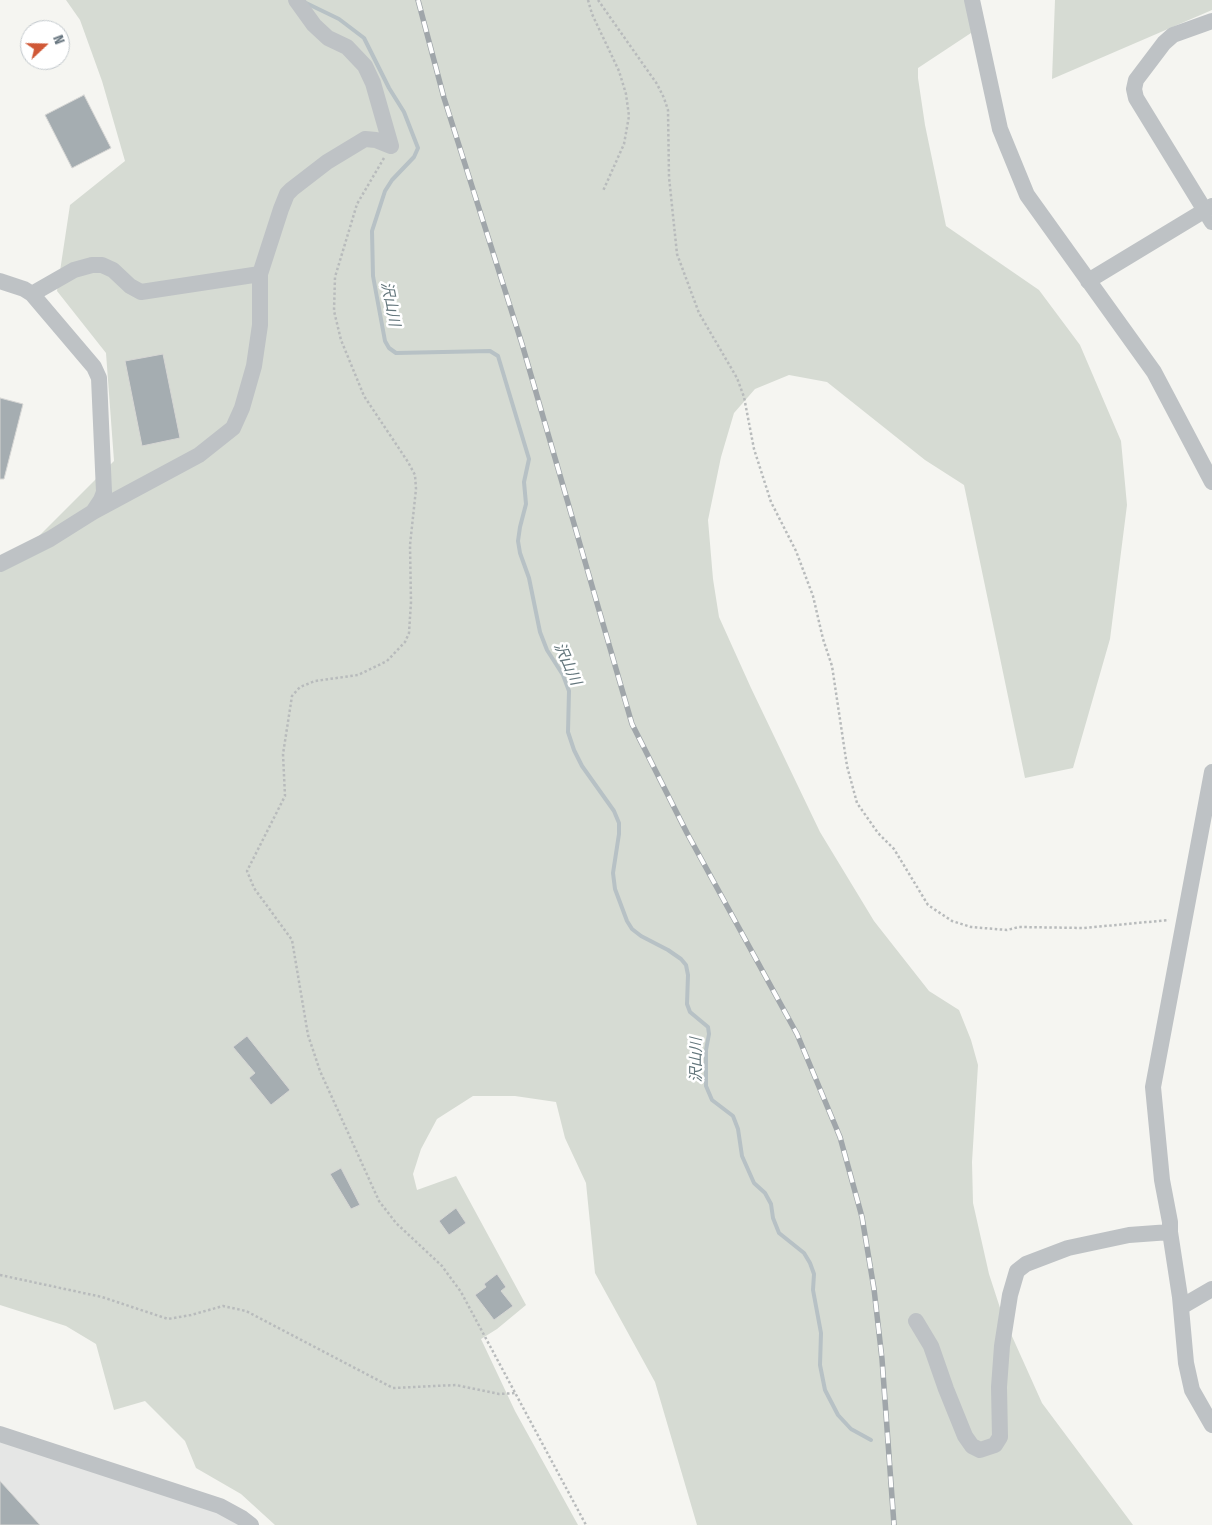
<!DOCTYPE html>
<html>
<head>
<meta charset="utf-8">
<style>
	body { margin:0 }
	#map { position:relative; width:1212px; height:1525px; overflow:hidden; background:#f5f5f1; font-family:"Fira Sans Condensed",sans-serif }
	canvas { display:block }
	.north { position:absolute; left:20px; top:20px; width:50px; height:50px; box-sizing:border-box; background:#fff; border:1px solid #c2c8cc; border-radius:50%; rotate:69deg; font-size:14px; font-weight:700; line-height:20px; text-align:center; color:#67757f }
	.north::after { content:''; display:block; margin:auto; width:18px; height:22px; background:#d05836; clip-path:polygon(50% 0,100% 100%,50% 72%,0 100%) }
</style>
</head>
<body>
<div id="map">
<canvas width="1212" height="1525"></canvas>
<div class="north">N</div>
</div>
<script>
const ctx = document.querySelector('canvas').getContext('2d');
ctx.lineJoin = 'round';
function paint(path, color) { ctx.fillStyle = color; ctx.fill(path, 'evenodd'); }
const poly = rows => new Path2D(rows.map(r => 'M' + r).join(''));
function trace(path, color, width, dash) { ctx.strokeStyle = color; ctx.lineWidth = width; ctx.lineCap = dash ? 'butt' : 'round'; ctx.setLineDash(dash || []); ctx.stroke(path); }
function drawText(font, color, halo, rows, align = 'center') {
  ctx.font = font + ' "Fira Sans Condensed","Noto Sans JP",sans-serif'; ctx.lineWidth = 5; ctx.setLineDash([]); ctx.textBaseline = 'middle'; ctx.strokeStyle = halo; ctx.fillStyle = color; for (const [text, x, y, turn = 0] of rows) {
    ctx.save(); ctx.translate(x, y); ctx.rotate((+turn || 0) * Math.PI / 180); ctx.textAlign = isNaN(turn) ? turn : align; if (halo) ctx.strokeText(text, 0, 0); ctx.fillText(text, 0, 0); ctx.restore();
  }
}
const built = poly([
	[0,1441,220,1512,243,1525,0,1525]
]);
const green = poly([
	[66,0,965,0,974,31,918,68,918,78,925,125,946,226,1039,290,1080,345,1121,441,1127,505,1110,639,1073,768,1025,778,964,485,925,460,827,382,789,375,755,389,734,413,721,457,708,520,713,579,719,617,751,688,820,832,874,921,929,991,959,1010,971,1040,978,1065,972,1162,973,1203,989,1274,1002,1314,1042,1403,1133,1525,697,1525,655,1382,595,1273,586,1183,565,1138,556,1102,515,1096,473,1096,437,1119,421,1149,413,1174,417,1190,456,1176,526,1305,497,1329,481,1339,515,1411,578,1525,275,1525,241,1494,196,1468,185,1441,145,1401,114,1410,96,1344,66,1326,0,1305,0,564,35,540,114,461,106,353,57,291,70,205,125,161,102,81,80,20],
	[1055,0,1212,0,1212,10,1052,79]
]);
const stream = poly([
	[306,3,339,19,364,38,389,88,404,112,418,148,414,157,392,180,385,191,372,231,373,276,385,341,389,348,396,353,490,351,498,356,529,459,524,482,526,504,520,527,518,541,520,553,529,578,540,632,547,650,563,675,569,691,568,732,574,750,582,766,614,811,619,823,619,834,613,873,615,889,627,921,632,929,641,936,668,950,681,959,686,965,688,975,687,1004,690,1012,708,1027,709,1034,706,1050,706,1086,712,1100,733,1116,738,1129,742,1156,754,1183,765,1193,771,1204,773,1218,779,1233,804,1253,810,1263,814,1274,813,1290,821,1333,820,1365,825,1390,838,1415,851,1429,871,1440]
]);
const building = poly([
	[84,95,111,148,72,168,45,115,84,95],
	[163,354,180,438,142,446,125,361,163,354],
	[0,398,23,404,4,479,0,479,0,398],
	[247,1036,290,1090,271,1105,249,1078,255,1073,233,1047,247,1036],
	[341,1168,360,1205,351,1209,330,1174,341,1168],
	[456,1208,466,1223,449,1235,439,1221,456,1208],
	[497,1274,506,1287,501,1291,513,1306,494,1320,475,1295,486,1287,484,1284,497,1274],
	[0,1481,40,1525,0,1525,0,1481]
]);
const path = poly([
	[588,0,592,14,619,71,626,94,629,116,624,144,603,191],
	[598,0,657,84,664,98,668,110,669,177,677,254,699,313,737,378,744,397,754,449,771,502,796,551,813,596,823,639,832,666,847,766,857,803,878,833,894,849,928,905,952,921,971,927,1007,930,1019,927,1084,928,1169,920],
	[384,158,357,204,335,277,334,311,341,340,364,396,408,462,415,475,416,489,410,545,411,602,409,633,405,642,387,661,358,675,315,681,300,687,292,696,283,754,285,796,247,871,254,888,292,940,308,1035,320,1071,379,1201,396,1223,442,1266,461,1292,586,1525],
	[0,1275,102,1297,168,1319,191,1315,223,1306,246,1311,393,1388,456,1385,499,1394,516,1393]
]);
const street = poly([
	[296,0,314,25,328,38,347,47,365,66,373,83,391,146],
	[972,0,1000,129,1027,195,1154,372,1212,482],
	[1212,21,1173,35,1164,43,1136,80,1134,89,1136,98,1212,222],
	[0,281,24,289,32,294,94,367,99,378,104,492,101,500,93,512],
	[1088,281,1212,206],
	[32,294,74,270,92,265,102,265,113,270,130,286,141,292,260,274],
	[0,564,50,539,93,512,199,455,233,428,242,408,254,366,260,325,260,274,281,209,287,194,292,189,327,162,365,139,376,140,391,146],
	[1212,772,1153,1087,1162,1180,1170,1222,1170,1232,1180,1297,1186,1363,1192,1390,1212,1425],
	[1181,1307,1212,1289],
	[916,1321,931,1346,946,1389,965,1436,972,1446,980,1450,995,1445,1000,1437,999,1387,1002,1346,1010,1295,1017,1271,1026,1264,1068,1248,1129,1235,1170,1232],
	[0,1434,220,1506,242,1518,251,1525]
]);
const rail = poly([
	[418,0,444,98,522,344,632,724,687,833,797,1034,840,1137,862,1217,874,1289,882,1359,894,1525]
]);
const waterNames = [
	["沢山川",390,304,79],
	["沢山川",567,664,66],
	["沢山川",697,1060,-90]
];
paint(built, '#e5e6e5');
paint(green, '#d6dbd3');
trace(stream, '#b7c1c5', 4);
paint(building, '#a5adb1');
trace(building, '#d6d6d4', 1);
trace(path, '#b8bbbc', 2.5, [2.5, 2.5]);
trace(street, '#bec2c5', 16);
trace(rail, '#a0a6aa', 5.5);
trace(rail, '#fff', 4, [11]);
drawText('italic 15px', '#63767c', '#fff', waterNames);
</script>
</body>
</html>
